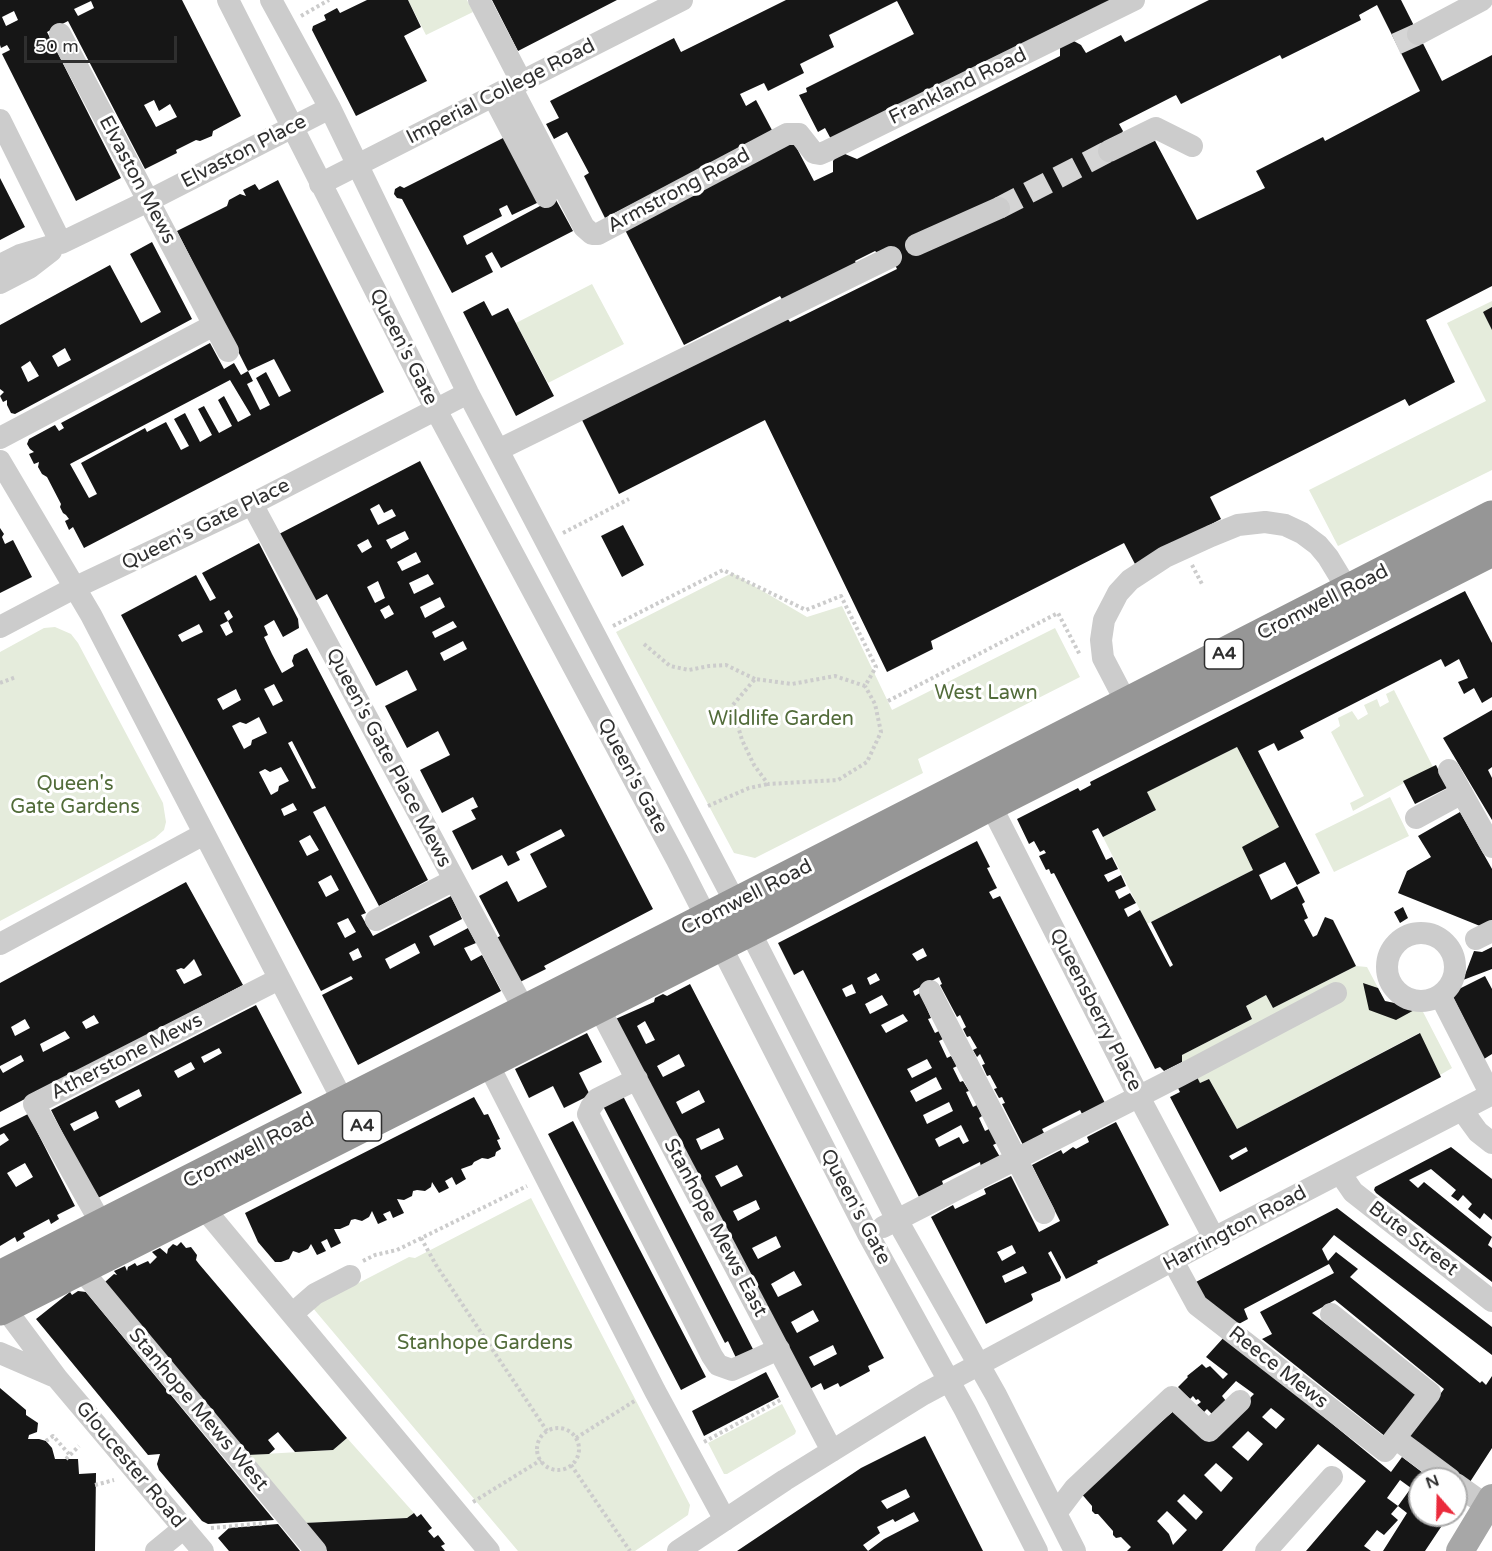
<!DOCTYPE html>
<html>
<head>
<meta charset="utf-8">
<style>
	body { margin:0 }
	#map { position:relative; width:1492px; height:1551px; overflow:hidden; background:#fff; font-family:"Varela Round",sans-serif }
	canvas { display:block }
	.north { position:absolute; left:1408px; top:1467px; width:60px; height:60px; box-sizing:border-box; background:#fff; border:2px solid #acacac; border-radius:50%; rotate:340deg; font-size:16px; font-weight:700; line-height:24px; text-align:center; color:#2f2f2f }
	.north::after { content:''; display:block; margin:auto; width:21px; height:27px; background:#eb2b3c; clip-path:polygon(50% 0,100% 100%,50% 72%,0 100%) }
	.scale { position:absolute; left:24px; top:36px; width:153px; height:27px; box-sizing:border-box; border:3px solid #2f2f2f; border-top:0; padding-left:8px; font-size:18px; line-height:21px; white-space:nowrap; color:#2f2f2f; -webkit-text-stroke:4px #fff; paint-order:stroke }
</style>
</head>
<body>
<div id="map">
<canvas width="1492" height="1551"></canvas>
<div class="north">N</div>
<div class="scale">50 m</div>
</div>
<script>
const ctx = document.querySelector('canvas').getContext('2d');
ctx.lineJoin = 'round';
function paint(path, color) { ctx.fillStyle = color; ctx.fill(path, 'evenodd'); }
const poly = rows => new Path2D(rows.map(r => 'M' + r).join(''));
function trace(path, color, width, dash) { ctx.strokeStyle = color; ctx.lineWidth = width; ctx.lineCap = dash ? 'butt' : 'round'; ctx.setLineDash(dash || []); ctx.stroke(path); }
function drawText(font, color, halo, rows, align = 'center') {
  ctx.font = font + ' "Varela Round",sans-serif'; ctx.lineWidth = 6; ctx.setLineDash([]); ctx.textBaseline = 'middle'; ctx.strokeStyle = halo; ctx.fillStyle = color; for (const [text, x, y, turn = 0] of rows) {
    ctx.save(); ctx.translate(x, y); ctx.rotate((+turn || 0) * Math.PI / 180); ctx.textAlign = isNaN(turn) ? turn : align; if (halo) ctx.strokeText(text, 0, 0); ctx.fillText(text, 0, 0); ctx.restore();
  }
}
const green = poly([
	[408,0,467,0,473,12,426,35],
	[592,284,624,344,548,383,516,323],
	[1492,301,1492,470,1338,546,1309,490,1486,401,1447,323],
	[732,573,807,617,842,606,892,710,1055,628,1080,677,918,759,923,773,755,858,734,853,616,632],
	[55,627,71,634,78,643,163,803,166,822,164,830,155,838,0,921,0,652,44,628],
	[1394,690,1433,767,1353,811,1350,803,1364,796,1331,732,1340,726,1338,718,1352,711,1358,720,1368,714,1364,705,1377,699,1380,707,1389,702,1386,694],
	[1237,747,1279,827,1253,870,1147,924,1103,837,1155,811,1147,792],
	[1390,797,1409,836,1334,872,1315,834],
	[1356,966,1367,967,1385,1001,1421,1008,1452,1068,1440,1075,1419,1033,1237,1129,1209,1079,1200,1083,1196,1076,1182,1062,1182,1055,1252,1019,1246,1006,1266,995,1273,1008],
	[531,1198,690,1505,688,1515,635,1551,518,1551,312,1307,409,1257,415,1258],
	[782,1404,796,1431,795,1434,727,1474,724,1474,708,1443],
	[347,1438,414,1513,407,1518,304,1523,247,1455,333,1450]
]);
const building = poly([
	[0,0,182,0,241,116,213,131,212,136,200,141,196,140,176,150,177,153,145,169,68,21,47,32,121,178,76,201,2,54,10,50,7,45,1,48,0,45],
	[91,1,94,8,78,16,74,9],
	[14,11,18,20,6,26,2,17],
	[154,100,159,111,170,104,177,117,156,127,144,105],
	[367,0,408,0,421,27,404,36,427,81,356,116,312,30,313,26,326,20,324,15,337,8,340,13],
	[492,0,617,0,518,51],
	[786,0,1120,0,832,141,825,128,818,132,799,95,807,92,806,88,914,34,897,1,829,35,834,47,800,64,804,73,768,91,764,83,740,94,746,106,756,100,773,132,605,218,584,176,589,173,567,132,554,139,546,124,559,118,550,101,674,38,681,52],
	[1209,0,1401,0,1442,81,1492,55,1492,286,1426,320,1455,382,1409,406,1405,399,1210,497,1221,519,1135,564,1124,543,931,641,933,649,887,672,765,420,619,494,581,418,785,315,790,322,897,269,889,252,880,255,875,251,855,261,857,265,784,303,780,296,684,345,624,228,793,141,814,181,833,172,833,161,836,157,845,154,857,159,1060,56,1060,47,1072,40,1081,45,1086,53,1121,35,1125,42],
	[1377,5,1420,91,1325,141,1323,137,1256,171,1265,188,1197,220,1153,137,1120,136,1123,131,1119,124,1176,95,1181,104,1280,55,1282,59,1361,20,1359,15],
	[505,137,539,202,512,215,507,205,499,209,502,216,463,236,467,245,555,198,573,231,501,268,492,252,485,256,493,272,452,293,402,199,397,198,394,194,395,189,400,186,404,188],
	[0,178,25,227,0,240],
	[278,180,384,392,84,548,73,527,69,530,65,521,69,519,66,515,63,513,60,507,61,504,47,477,42,474,38,467,39,462,34,464,29,454,34,452,30,449,27,444,29,439,55,425,59,431,64,428,61,423,210,343,224,369,234,363,241,375,248,371,253,381,247,384,260,410,270,405,256,378,266,372,279,397,291,391,274,359,248,371,177,231,227,206,229,200,240,194,246,196,243,190,255,184,259,190],
	[230,380,251,415,238,422,224,396,218,400,232,426,219,433,204,406,198,409,212,435,200,442,185,413,174,419,189,446,181,450,166,422,147,432,145,428,81,463,97,494,89,498,70,464],
	[152,242,192,319,15,414,11,413,7,405,7,400,3,402,0,396,4,392,0,389,0,325,110,265,141,323,161,312,130,254],
	[65,348,71,360,58,367,52,356],
	[30,361,39,376,28,382,21,367],
	[484,301,492,316,508,308,554,396,516,416,463,312],
	[1492,307,1492,330,1483,312],
	[420,461,653,909,544,966,546,969,518,983,495,939,500,936,479,896,507,881,518,902,547,887,530,854,565,836,561,829,516,852,520,860,508,866,502,855,472,870,452,831,476,819,471,810,478,807,473,797,442,813,420,770,450,755,438,731,407,748,385,706,417,690,407,670,376,686,327,594,315,601,279,534],
	[379,504,384,513,392,509,396,516,378,525,370,509],
	[405,531,409,539,391,549,386,540],
	[368,539,372,547,362,553,357,545],
	[416,552,421,562,402,571,397,562],
	[428,574,434,584,414,594,409,583],
	[378,581,385,598,375,603,367,587],
	[440,597,445,607,425,618,420,607],
	[389,605,394,614,385,619,380,610],
	[453,621,457,627,435,638,432,632],
	[463,641,467,649,444,661,440,653],
	[623,525,644,565,622,577,601,536],
	[0,528,4,534,2,537,5,544,13,540,32,577,0,593],
	[259,543,298,619,299,628,283,637,274,620,264,626,268,635,264,637,272,654,282,673,294,666,292,661,294,655,307,648,428,880,379,906,325,806,313,812,366,913,361,915,373,936,451,896,462,919,429,936,434,946,468,928,476,943,464,948,471,961,482,955,501,991,358,1065,322,995,353,979,351,976,321,991,121,615,196,575,210,601,216,598,202,573],
	[229,610,233,617,228,621,233,632,226,636,220,625,228,621,224,613],
	[199,624,203,632,182,642,178,635],
	[274,684,283,701,273,706,264,689],
	[236,689,241,700,223,710,217,699],
	[259,717,267,733,252,740,251,745,244,749,232,726,240,722,246,724],
	[292,741,310,776,316,788,312,789,288,743],
	[281,767,289,781,279,786,278,791,271,795,259,772,265,769,270,772],
	[293,803,297,810,284,816,281,809],
	[310,835,319,850,307,856,299,841],
	[331,875,339,890,326,897,318,882],
	[348,918,356,932,345,938,337,923],
	[415,943,420,953,390,969,385,959],
	[358,948,362,957,353,961,349,953],
	[1465,591,1492,643,1492,697,1482,703,1474,688,1464,694,1458,682,1468,678,1459,659,1445,667,1441,659,1300,731,1304,738,1278,751,1274,743,1258,751,1320,873,1297,885,1285,862,1259,875,1271,900,1297,886,1305,902,1302,904,1308,918,1304,920,1313,937,1317,935,1325,917,1333,920,1356,966,1273,1008,1266,995,1246,1006,1252,1019,1182,1055,1182,1062,1164,1071,1160,1067,1155,1069,1054,873,1051,874,1049,869,1046,870,1039,856,1046,853,1044,850,1040,852,1034,841,1029,844,1017,819,1078,788,1080,791,1091,785,1090,782],
	[1237,747,1279,827,1242,847,1253,870,1151,922,1173,965,1170,967,1140,910,1128,917,1124,909,1136,903,1130,893,1119,899,1115,891,1126,886,1121,875,1108,882,1104,875,1118,869,1112,857,1106,860,1092,831,1098,828,1103,837,1156,810,1147,792],
	[1492,710,1492,767,1488,770,1492,778,1492,820,1443,738],
	[1436,765,1447,788,1415,804,1403,781],
	[1460,812,1492,869,1492,920,1480,926,1398,893,1407,871,1431,857,1418,836],
	[977,841,990,867,987,868,997,888,989,892,993,899,1000,896,1105,1103,1082,1114,1080,1110,1042,1129,1044,1133,1023,1145,1002,1104,1005,1103,1002,1097,999,1098,994,1089,997,1088,990,1075,987,1076,982,1065,985,1064,980,1054,977,1057,973,1050,977,1048,970,1036,967,1037,963,1029,966,1027,960,1015,957,1017,940,985,942,984,939,977,913,991,915,996,920,993,931,1018,928,1019,935,1033,939,1031,943,1039,939,1041,947,1058,951,1056,957,1066,953,1068,960,1082,963,1081,969,1091,966,1092,973,1107,977,1105,982,1116,979,1118,985,1131,989,1129,997,1143,993,1145,1000,1157,981,1167,980,1162,942,1181,944,1187,920,1199,803,970,794,975,778,943],
	[923,948,927,956,917,961,912,954],
	[876,973,880,980,870,985,867,978],
	[852,984,856,993,846,997,842,989],
	[882,995,888,1005,870,1014,865,1004],
	[903,1014,908,1021,886,1033,881,1025],
	[927,1059,932,1068,912,1078,907,1069],
	[936,1077,942,1089,916,1102,910,1091],
	[949,1102,953,1111,927,1124,923,1115],
	[961,1125,969,1141,963,1144,959,1137,939,1147,935,1139],
	[186,882,243,985,0,1112,0,1068,3,1073,24,1061,21,1055,0,1066,0,983],
	[194,959,202,975,184,984,176,970,181,968,184,969],
	[94,1015,99,1023,86,1029,82,1022],
	[25,1019,30,1028,15,1036,11,1027],
	[65,1031,70,1038,43,1052,40,1044],
	[1403,907,1408,918,1400,923,1394,912],
	[1492,947,1492,969,1463,980,1474,951,1482,952],
	[1485,976,1492,989,1492,1054,1484,1059,1451,993],
	[1363,983,1378,988,1385,1001,1418,1008,1396,1020,1369,1010],
	[690,984,884,1358,868,1366,870,1371,840,1387,838,1383,824,1390,821,1383,804,1392,611,1021,654,1002,655,998,663,994,667,996],
	[645,1021,655,1040,646,1044,637,1026],
	[679,1054,685,1066,663,1077,657,1066],
	[699,1090,705,1102,682,1114,676,1102],
	[719,1128,724,1139,701,1150,696,1139],
	[737,1165,743,1176,721,1187,715,1176],
	[756,1200,760,1209,738,1221,733,1211],
	[776,1236,781,1247,758,1259,752,1248],
	[794,1271,802,1285,778,1297,771,1284],
	[813,1310,819,1321,797,1333,791,1322],
	[833,1345,837,1354,814,1366,809,1357],
	[256,1005,302,1093,96,1199,51,1110],
	[219,1048,222,1053,204,1063,201,1057],
	[191,1062,195,1069,178,1078,174,1071],
	[139,1089,142,1096,119,1108,115,1101],
	[96,1111,99,1118,74,1131,70,1124],
	[587,1033,602,1062,579,1073,590,1095,564,1108,553,1086,529,1098,515,1069],
	[1420,1033,1441,1077,1220,1192,1170,1097,1180,1092,1177,1086,1196,1075,1200,1083,1209,1079,1237,1129],
	[1246,1147,1248,1151,1232,1160,1229,1156],
	[623,1096,755,1353,738,1362,728,1341,725,1343,603,1106],
	[474,1097,484,1115,488,1114,500,1139,497,1140,501,1149,496,1152,495,1156,488,1159,482,1158,474,1162,472,1165,461,1169,466,1179,456,1185,452,1177,445,1181,449,1188,439,1193,432,1182,431,1187,425,1191,417,1190,413,1191,412,1196,404,1200,397,1199,404,1213,393,1218,390,1211,383,1214,387,1220,378,1224,372,1211,369,1217,362,1221,355,1219,351,1220,349,1225,340,1229,334,1229,341,1243,331,1248,327,1239,321,1242,326,1251,317,1255,311,1244,308,1249,299,1253,293,1251,289,1259,281,1262,275,1262,258,1242,245,1213],
	[28,1114,75,1206,57,1215,59,1219,51,1224,49,1219,23,1233,25,1237,17,1242,15,1237,0,1246,0,1146,9,1140,4,1133,0,1135,0,1128],
	[25,1163,33,1177,16,1187,7,1173],
	[573,1121,706,1377,681,1390,548,1134],
	[1116,1122,1169,1225,1097,1261,1098,1263,1066,1279,1051,1251,1048,1253,1061,1277,1060,1281,1031,1294,1033,1299,1032,1301,986,1324,931,1217,953,1205,955,1209,986,1194,984,1189,1011,1176,1039,1232,1060,1221,1032,1165,1061,1150,1063,1154,1073,1147,1076,1149,1089,1142,1087,1137],
	[1012,1245,1016,1253,1002,1261,997,1252],
	[1023,1266,1027,1273,1005,1283,1002,1276],
	[1451,1147,1492,1179,1492,1220,1484,1213,1480,1219,1468,1209,1472,1204,1463,1195,1458,1201,1451,1196,1456,1190,1431,1169,1409,1180,1418,1188,1424,1182,1492,1237,1488,1245,1492,1248,1492,1282,1376,1193,1374,1190,1375,1187],
	[1337,1208,1492,1327,1492,1355,1334,1235,1322,1249,1328,1261,1336,1252,1358,1269,1350,1277,1480,1383,1482,1381,1486,1385,1492,1376,1492,1448,1468,1485,1409,1436,1444,1389,1335,1300,1312,1313,1418,1396,1386,1437,1262,1339,1272,1334,1260,1312,1334,1273,1329,1264,1244,1309,1248,1319,1235,1326,1202,1299,1194,1283],
	[181,1242,186,1248,191,1247,197,1255,196,1260,199,1264,347,1438,333,1450,295,1452,278,1432,268,1440,275,1449,269,1454,247,1455,105,1282,114,1274,117,1275,114,1271,125,1266,127,1271,128,1267,135,1263,137,1266,148,1261,150,1264,157,1257,152,1252,160,1248,167,1254,168,1249,173,1244,177,1246],
	[78,1291,86,1292,274,1520,208,1524,202,1521,159,1470,157,1464,160,1454,148,1455,36,1319,70,1292,72,1295],
	[1225,1336,1391,1472,1402,1457,1431,1479,1420,1479,1420,1515,1449,1515,1425,1551,1383,1551,1407,1513,1398,1506,1411,1488,1400,1480,1387,1498,1398,1506,1391,1514,1398,1520,1384,1535,1377,1530,1364,1546,1371,1551,1306,1551,1366,1481,1318,1444,1222,1551,1127,1551,1131,1547,1121,1537,1116,1538,1113,1535,1113,1531,1098,1514,1095,1514,1092,1511,1092,1506,1080,1492,1176,1409,1207,1441,1254,1394,1236,1381,1222,1396,1226,1401,1212,1414,1207,1409,1204,1412,1197,1405,1201,1402,1198,1399,1196,1400,1193,1396,1190,1399,1178,1387,1188,1377,1187,1376,1202,1364,1206,1368,1210,1366,1223,1379,1228,1374,1206,1357],
	[1271,1408,1285,1419,1276,1429,1262,1417],
	[1248,1431,1263,1444,1248,1461,1232,1447],
	[1216,1463,1233,1478,1221,1492,1204,1475],
	[1184,1494,1203,1512,1196,1520,1177,1501],
	[1167,1511,1187,1530,1173,1545,1169,1534,1157,1521],
	[766,1372,779,1397,704,1436,692,1411],
	[0,1388,26,1410,26,1415,38,1423,37,1432,29,1435,28,1439,39,1439,46,1441,52,1448,55,1459,78,1459,79,1474,96,1473,95,1551,0,1551],
	[925,1436,983,1551,868,1551,884,1539,919,1521,914,1512,895,1522,893,1519,877,1527,880,1533,863,1545,868,1551,737,1551,861,1468],
	[906,1489,910,1497,887,1509,881,1501],
	[414,1513,417,1517,421,1514,432,1528,428,1531,434,1538,438,1535,445,1544,441,1546,445,1551,327,1551,304,1523,407,1518],
	[278,1524,300,1551,229,1551,218,1538,229,1528]
]);
const minorTunnel = poly([
	[1396,44,1418,34],
	[999,208,1109,151]
]);
const path = poly([
	[301,16,329,0],
	[563,533,629,499],
	[1192,565,1203,586],
	[613,626,723,570,806,610,841,596,876,667,865,686,835,676,792,684,755,679,732,706,742,740,754,765,768,784,838,780,867,762,881,732,875,704,865,686],
	[644,644,670,666,689,670,709,666,726,665,755,679],
	[0,683,16,677],
	[888,701,1058,613,1080,655],
	[708,806,749,788,768,784],
	[1451,949,1459,946],
	[421,1238,436,1265,547,1431],
	[363,1261,375,1255,397,1250,527,1186],
	'537 1449a21 21 0 1 1 42 0a21 21 0 1 1-42 0Z',
	[576,1438,636,1400],
	[46,1441,53,1436,69,1454],
	[704,1442,782,1399],
	[66,1459,79,1446],
	[571,1465,630,1551],
	[95,1485,114,1480],
	[473,1502,541,1460],
	[211,1528,267,1523]
]);
const minor = poly([
	[228,0,436,410,677,860,868,1234,965,1410,1037,1551],
	[271,0,330,108,468,393,736,904,897,1220,996,1395,1075,1551],
	[479,0,521,81],
	[1418,34,1482,0],
	[511,87,584,227,592,234,598,234,787,134,799,134,814,153,820,154,827,151,1134,0],
	[493,96,546,197],
	[0,120,61,243],
	[1109,151,1156,128,1192,146],
	[320,184,682,0],
	[916,245,999,208],
	[0,265,20,255,61,243,148,201,330,108],
	[0,283,29,268,51,251],
	[214,325,228,351],
	[0,438,214,325,60,34],
	[498,450,891,257],
	[0,461,91,615,344,1103],
	[252,504,525,1011],
	[0,627,74,588,252,504,468,393],
	[1127,704,1103,658,1101,640,1104,620,1118,593,1130,580,1165,557,1211,536,1238,525,1265,522,1285,525,1302,533,1318,545,1328,557,1348,590],
	[1449,770,1492,847],
	[984,792,1139,1097,1214,1238],
	[1416,818,1462,793],
	[376,920,454,880],
	'1387 967a34 34 0 1 1 68 0a34 34 0 1 1-68 0Z',
	[1476,939,1492,931],
	[0,944,204,834],
	[930,991,1044,1213],
	[1440,995,1491,1095],
	[598,1006,832,1451],
	[487,1062,655,1391,725,1520],
	[637,1079,597,1099,591,1107,588,1114,712,1356,718,1365,732,1370,779,1349],
	[1462,1110,1478,1132,1492,1143],
	[1340,1173,1353,1192,1492,1301],
	[202,1206,489,1551],
	[102,1225,34,1104,279,979],
	[883,1227,1181,1075,1336,993],
	[1173,1261,1197,1305,1385,1451,1430,1393,1331,1314],
	[80,1268,316,1551],
	[4,1307,57,1378,203,1551],
	[292,1314,315,1294,350,1276],
	[0,1353,53,1376],
	[1395,1438,1450,1479],
	[1456,1484,1487,1506],
	[1056,1513,1075,1488,1172,1397,1209,1431,1240,1401],
	[156,1551,184,1528],
	[678,1551,785,1480,924,1394,1214,1238,1492,1094],
	[1266,1551,1332,1477]
]);
const major = poly([
	[1460,1551,1492,1498]
]);
const highway = poly([
	[0,1277,669,938,1492,517],
	[0,1309,785,912,991,804,1492,550]
]);
const shields = [
	[1224,654,39],
	[362,1126,39]
];
const shieldNames = [
	["A4",1224,654],
	["A4",362,1126]
];
const streetNames = [
	["Frankland Road",958,87,-26],
	["Imperial College Road",501,92,-27],
	["Elvaston Place",244,152,-27],
	["Elvaston Mews",137,180,62],
	["Armstrong Road",679,191,-28],
	["Queen's Gate",403,347,63],
	["Queen's Gate Place",206,525,-26],
	["Cromwell Road",1323,603,-27],
	["Queen's Gate Place Mews",388,758,62],
	["Queen's Gate",632,776,62],
	["Cromwell Road",747,898,-27],
	["Queensberry Place",1095,1010,63],
	["Atherstone Mews",127,1057,-27],
	["Cromwell Road",249,1151,-27],
	["Queen's Gate",855,1207,62],
	["Stanhope Mews East",715,1228,62],
	["Harrington Road",1235,1229,-28],
	["Bute Street",1413,1239,38],
	["Reece Mews",1278,1368,38],
	["Stanhope Mews West",198,1410,50],
	["Gloucester Road",130,1465,50]
];
const parkNames = [
	["West Lawn",986,694],
	["Wildlife Garden",781,720],
	["Queen's",75,785],
	["Gate Gardens",75,808],
	["Stanhope Gardens",485,1344]
];
paint(green, '#e5ecdc');
paint(building, '#161616');
trace(minorTunnel, '#d5d5d5', 22, [22, 11]);
trace(path, '#ccc', 4, [3, 3]);
trace(minor, '#ccc', 22);
trace(major, '#a7a7a7', 28);
trace(highway, '#969696', 33);
for (const [x, y, w] of shields) { const box = new Path2D(); box.roundRect(x - w / 2, y - 15, w, 30, 4.5); ctx.fillStyle = '#fff'; ctx.fill(box); trace(box, '#2f2f2f', 1.5); }
drawText('bold 18px', '#2f2f2f', null, shieldNames);
drawText('20px', '#2f2f2f', '#fff', streetNames);
drawText('20px', '#526c3a', '#fff', parkNames);
</script>
</body>
</html>
